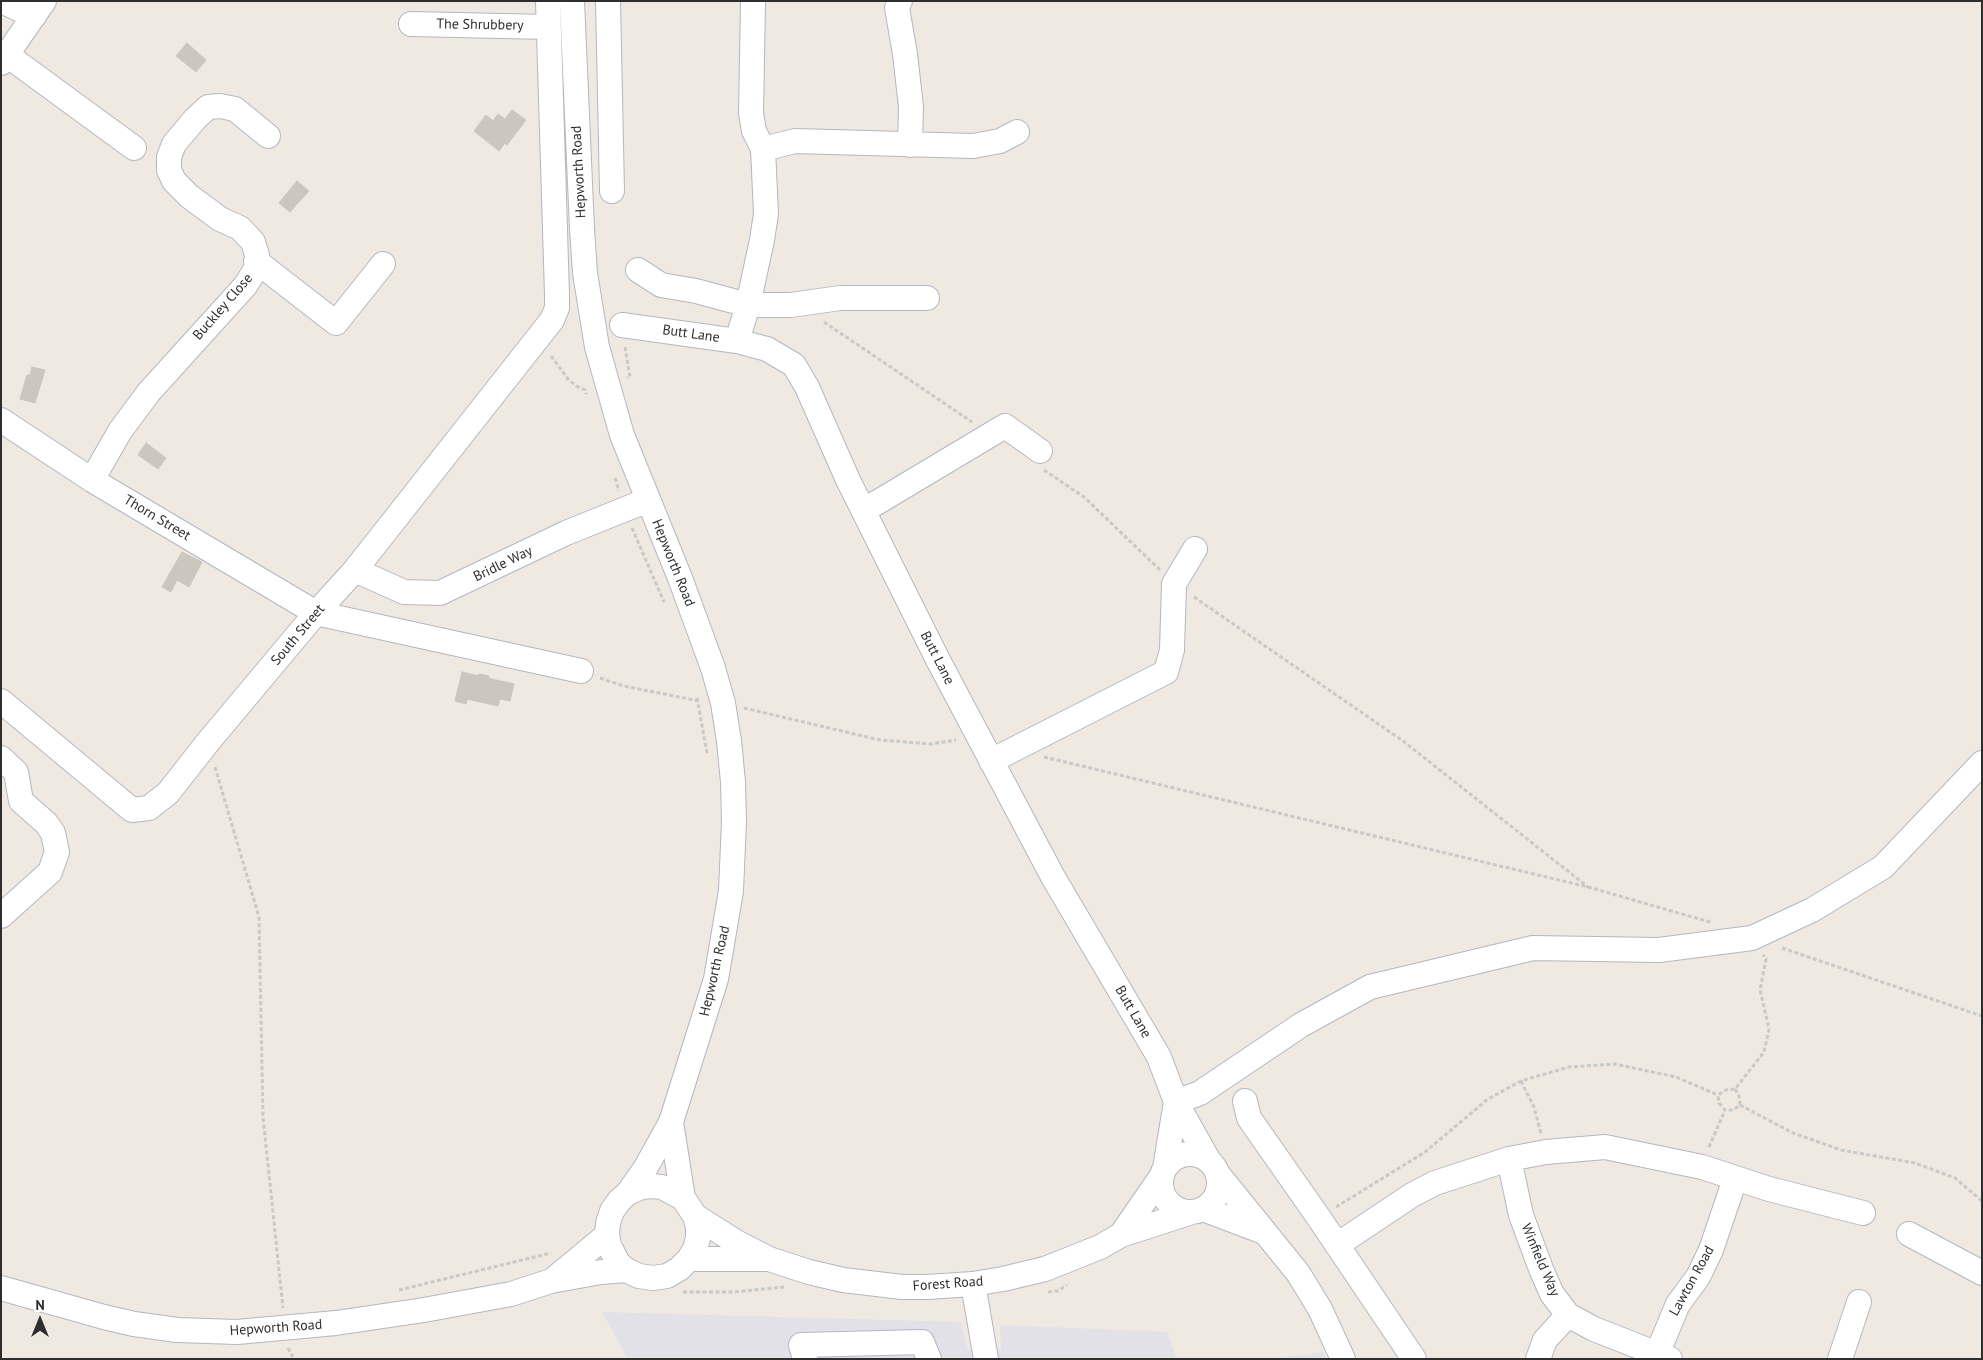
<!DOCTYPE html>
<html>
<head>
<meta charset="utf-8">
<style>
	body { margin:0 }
	#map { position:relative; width:1983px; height:1360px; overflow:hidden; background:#efe9e1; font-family:"PT Sans",sans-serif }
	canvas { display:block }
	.frame { position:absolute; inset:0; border:2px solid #2e2e2e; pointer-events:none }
	.north { position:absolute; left:15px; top:1295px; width:50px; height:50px; -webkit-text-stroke:4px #fff; paint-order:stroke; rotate:0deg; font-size:14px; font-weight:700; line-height:20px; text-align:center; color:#2e2e2e }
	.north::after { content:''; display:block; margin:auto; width:18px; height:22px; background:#2e2e2e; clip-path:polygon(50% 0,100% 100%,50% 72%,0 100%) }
</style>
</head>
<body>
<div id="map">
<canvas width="1983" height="1360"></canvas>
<div class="frame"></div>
<div class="north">N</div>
</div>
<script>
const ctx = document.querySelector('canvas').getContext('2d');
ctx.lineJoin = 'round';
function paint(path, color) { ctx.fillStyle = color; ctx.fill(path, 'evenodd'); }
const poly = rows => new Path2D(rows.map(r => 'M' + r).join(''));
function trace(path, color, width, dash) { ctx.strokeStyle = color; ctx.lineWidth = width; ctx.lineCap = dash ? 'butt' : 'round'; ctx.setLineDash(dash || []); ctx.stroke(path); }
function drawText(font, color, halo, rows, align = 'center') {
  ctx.font = font + ' "PT Sans",sans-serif'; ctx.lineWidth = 4; ctx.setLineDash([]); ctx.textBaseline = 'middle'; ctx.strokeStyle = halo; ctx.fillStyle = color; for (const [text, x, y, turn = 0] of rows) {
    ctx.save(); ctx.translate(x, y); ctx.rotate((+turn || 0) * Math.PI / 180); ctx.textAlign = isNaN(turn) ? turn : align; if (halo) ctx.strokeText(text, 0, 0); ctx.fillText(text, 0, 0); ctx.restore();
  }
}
const industrial = poly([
	[602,1312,961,1322,968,1350,1001,1350,1000,1325,1168,1332,1176,1359,628,1359],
	[1324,1352,1326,1359,1268,1359]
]);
const building = poly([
	[187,43,206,60,196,72,176,56,187,43],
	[512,110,526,120,507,145,505,143,499,151,474,131,486,115,493,121,498,114,505,119,512,110],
	[297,181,309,191,290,212,279,203,297,181],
	[32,367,45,370,35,403,20,399,27,375,30,375,32,367],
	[146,443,166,458,158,469,138,455,146,443],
	[182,552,202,562,189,587,177,580,171,592,162,587,182,552],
	[462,672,479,676,479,674,489,676,488,678,514,684,510,701,500,699,498,706,467,699,466,704,455,701,462,672]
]);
const path = poly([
	[824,322,972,422],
	[625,347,630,377,627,378],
	[551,356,568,379,576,386,585,390,586,394],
	[1044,470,1084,497,1160,570],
	[615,478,619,491],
	[632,528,664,602],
	[1194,597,1403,741,1588,887],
	[600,678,624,686,699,701],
	[697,698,707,753],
	[744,708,880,740,931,744,956,740],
	[1044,757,1588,887,1710,922],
	[215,767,259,917,263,1117,283,1308],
	[1782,948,1982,1016],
	[1521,1081,1534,1107,1541,1134],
	[1735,1089,1739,1096,1740,1105,1733,1110,1725,1110,1719,1103,1718,1095,1726,1090,1735,1089,1764,1052,1769,1029,1760,990,1766,959,1763,955],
	[1740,1105,1793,1133,1841,1150,1915,1163,1955,1178,1982,1201],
	[1709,1147,1725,1110],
	[1336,1207,1425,1152,1488,1099,1521,1081,1569,1067,1615,1064,1676,1077,1718,1095],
	[399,1290,551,1253],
	[683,1292,734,1292,784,1287],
	[1048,1292,1057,1291,1067,1285],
	[288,1348,294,1359]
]);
const minor = poly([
	[1,1,34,16],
	[572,1,582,229,585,273,597,347,622,435,680,578,713,668,723,703,729,741,733,782,734,821,731,891,716,979,671,1122,645,1169,628,1193],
	[608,1,612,191],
	[900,1,897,8,905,54,911,107,910,145],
	[411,24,548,27],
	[7,55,134,148],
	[1,63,44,1],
	[763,149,795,141,973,146,1000,141,1017,132],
	[256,261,336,323,383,264],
	[638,270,661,285,696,291,748,305,791,305,840,298,927,298],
	[622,325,737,341,767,349,794,365,807,387,848,480,938,660,1053,877,1159,1057,1176,1102,1209,1161],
	[737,341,748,305,762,240,766,214,763,149,754,131,751,113,753,1],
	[1,420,92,480,316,613,581,671],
	[92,480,120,431,149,392,245,286,256,269,257,255,253,242,240,228,220,219,189,196,174,181,169,170,169,157,174,144,195,119,208,107,220,106,235,109,268,136],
	[864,509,878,502,1005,426,1040,451],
	[355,570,404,592,440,593,566,533,648,500],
	[1,701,132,810,149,808,168,793,208,742,316,613,355,570,552,320,557,308,557,295,548,1],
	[1,758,16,772,21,801,46,823,53,833,57,852,50,872,1,916],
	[991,761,1166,672,1172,650,1174,584,1195,549],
	[1245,1101,1249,1118,1319,1218,1414,1359],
	[1176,1102,1200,1093,1301,1025,1370,987,1533,948,1659,950,1752,938,1812,910,1883,867,1982,763],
	[671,1122,683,1198],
	'1161 1183a29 29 0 1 1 58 0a29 29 0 1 1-58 0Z',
	[1165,1168,1176,1102],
	[1217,1173,1298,1273,1320,1309,1343,1359],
	[1203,1209,1264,1232],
	[695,1216,698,1227,698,1238,695,1249,689,1259,679,1269,667,1276,653,1278,639,1276,626,1270,618,1263,609,1245,607,1235,608,1223,612,1211,619,1201,628,1193,639,1188,650,1186,662,1187,683,1198,695,1216,736,1242,769,1259,809,1272,843,1280,902,1287,927,1287,973,1284,1003,1279,1045,1269,1100,1247,1121,1235,1192,1212],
	[1909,1234,1982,1273],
	[1121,1235,1161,1177],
	[1337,1245,1412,1195,1435,1183,1509,1159],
	[689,1259,765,1259],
	[554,1279,607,1235],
	[973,1284,986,1359],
	[1,1288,104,1317,134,1324,177,1330,237,1332,336,1323,424,1310,511,1294,551,1281,601,1272,626,1270],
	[1657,1354,1678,1304,1698,1277,1711,1250,1735,1179],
	[805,1359,801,1345,922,1342,929,1359],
	[1538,1359,1545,1340,1568,1315],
	[1670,1359,1594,1329,1568,1315,1552,1294,1541,1269,1521,1215,1509,1159,1546,1152,1605,1147,1702,1167,1769,1189,1863,1213],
	[1840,1359,1859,1302]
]);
const streetNames = [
	["The Shrubbery",480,25,1],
	["Hepworth Road",579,172,-93],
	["Buckley Close",223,307,-49],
	["Butt Lane",691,334,8],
	["Thorn Street",157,518,31],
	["Hepworth Road",673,563,68],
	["Bridle Way",503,564,-26],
	["South Street",298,635,-50],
	["Butt Lane",937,658,63],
	["Hepworth Road",715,971,-77],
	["Butt Lane",1133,1012,60],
	["Winfield Way",1540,1260,67],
	["Lawton Road",1692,1281,-61],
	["Forest Road",948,1284,-4],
	["Hepworth Road",276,1328,-4]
];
paint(industrial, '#e3e1e8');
paint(building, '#cbc7bf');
trace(building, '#cbc5ba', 1);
trace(minor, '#b4b7c1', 26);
trace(path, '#c9c9c9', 3, [4, 2.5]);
trace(minor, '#fff', 24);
drawText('14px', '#2e2e2e', '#fff', streetNames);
</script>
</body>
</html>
